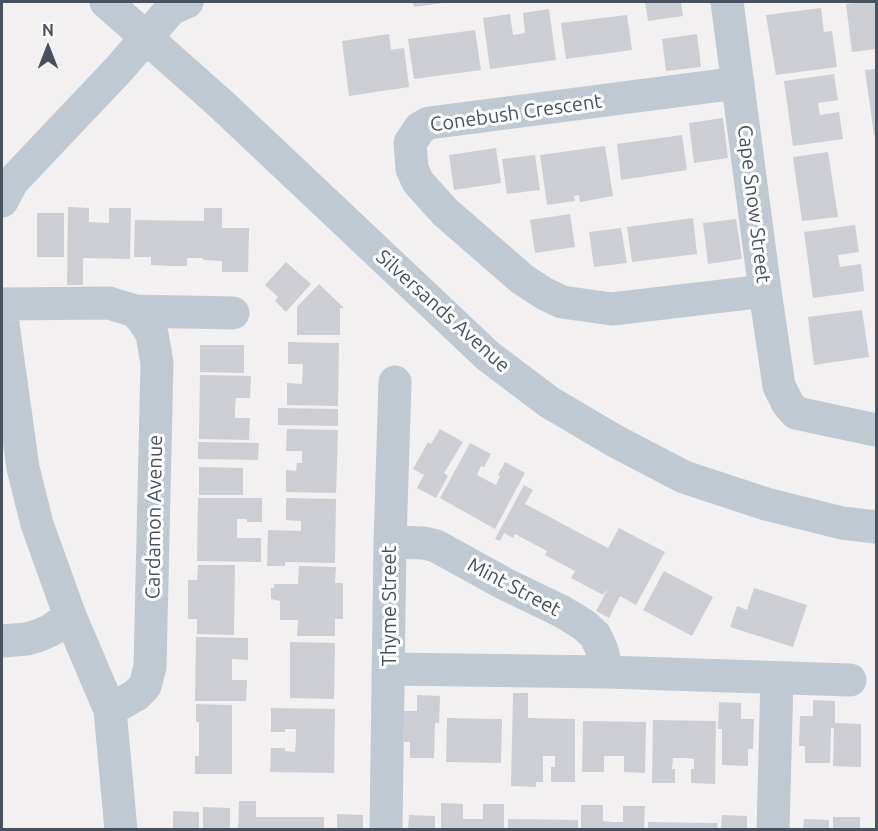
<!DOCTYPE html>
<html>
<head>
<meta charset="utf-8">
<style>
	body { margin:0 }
	#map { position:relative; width:878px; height:831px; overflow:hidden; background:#f2f0f0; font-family:Ubuntu,sans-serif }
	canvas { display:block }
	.frame { position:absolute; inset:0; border:3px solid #48515d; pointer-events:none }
	.north { position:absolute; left:18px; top:18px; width:60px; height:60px; -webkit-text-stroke:4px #fff; paint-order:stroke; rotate:0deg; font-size:16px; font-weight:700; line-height:24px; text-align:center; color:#48515d }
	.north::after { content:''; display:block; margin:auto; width:21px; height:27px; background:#48515d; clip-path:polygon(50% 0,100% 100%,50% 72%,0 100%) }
</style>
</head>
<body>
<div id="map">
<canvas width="878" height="831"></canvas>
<div class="frame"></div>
<div class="north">N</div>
</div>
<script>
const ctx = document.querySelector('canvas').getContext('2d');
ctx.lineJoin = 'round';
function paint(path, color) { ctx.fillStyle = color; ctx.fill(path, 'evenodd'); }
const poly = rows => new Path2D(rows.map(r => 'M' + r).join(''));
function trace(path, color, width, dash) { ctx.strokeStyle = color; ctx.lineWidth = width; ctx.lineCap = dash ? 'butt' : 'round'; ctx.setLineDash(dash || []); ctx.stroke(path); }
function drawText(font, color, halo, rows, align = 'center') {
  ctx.font = font + ' Ubuntu,sans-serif'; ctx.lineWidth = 6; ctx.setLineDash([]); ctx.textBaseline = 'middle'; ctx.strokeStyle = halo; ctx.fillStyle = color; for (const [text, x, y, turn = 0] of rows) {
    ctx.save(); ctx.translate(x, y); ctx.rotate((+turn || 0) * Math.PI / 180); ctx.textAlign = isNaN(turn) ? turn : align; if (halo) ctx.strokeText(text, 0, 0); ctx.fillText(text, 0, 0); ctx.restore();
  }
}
const building = poly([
	[413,2,443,2,443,3,414,7],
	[645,2,681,2,683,16,648,21],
	[867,2,876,2,876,49,852,52,846,4],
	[821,8,824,32,832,31,837,67,776,75,766,15],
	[549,9,556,60,490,69,483,18,510,14,513,35,525,33,523,13],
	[627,15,632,50,566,59,561,23],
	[475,30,481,70,414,79,408,39],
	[389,34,391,50,404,48,409,87,349,96,342,41],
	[697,34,701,67,666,71,662,39],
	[876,69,876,135,874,135,865,70],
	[834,74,838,100,818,103,820,115,839,112,843,139,793,146,784,81],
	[723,118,728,158,694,163,689,123],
	[682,135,687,170,621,180,617,144],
	[605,146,613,196,580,202,579,195,574,196,575,201,547,205,540,155],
	[496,148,501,183,454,190,449,155],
	[828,152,838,217,802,221,793,157],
	[535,155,540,190,507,194,502,159],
	[68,207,89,208,89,222,109,223,109,208,131,208,130,259,83,258,83,285,67,285],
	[204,208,222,208,222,228,249,228,248,272,222,272,222,261,203,260,203,258,187,258,187,266,169,266,151,265,151,257,134,257,135,220,204,221],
	[37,213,64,213,64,257,37,257],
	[570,214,575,247,535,253,530,220],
	[693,218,697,254,632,262,627,227],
	[736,219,742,259,708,264,703,223],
	[855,225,859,252,838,255,840,267,861,264,864,291,813,298,804,232],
	[621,228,627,263,594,267,589,232],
	[286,262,311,284,286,312,275,301,278,297,265,285],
	[319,284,344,308,340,308,340,335,297,335,297,307],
	[862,310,869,357,814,365,808,317],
	[288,342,339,343,338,406,287,405,287,383,302,384,303,364,288,364],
	[200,345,244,345,244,373,200,372],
	[200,375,251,376,250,398,236,398,235,407,235,418,250,418,249,440,199,439],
	[278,408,338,409,338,426,278,425],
	[287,429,338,430,336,493,286,492,286,470,296,471,297,463,302,463,302,451,286,451],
	[440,429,463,442,444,473,448,476,436,498,417,488,424,475,413,469,428,442,431,444],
	[198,442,259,443,258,460,198,459],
	[470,443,491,454,484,467,481,466,477,475,496,485,500,476,498,475,505,462,525,473,495,529,440,498],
	[199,467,243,468,243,495,199,495],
	[524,485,533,490,525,504,608,548,619,528,665,552,636,605,620,596,609,618,596,611,608,589,603,595,571,578,575,571,545,555,547,551,515,534,513,538,504,533,500,541,495,539],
	[198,498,262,498,262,522,247,522,247,519,237,519,237,538,261,538,261,562,197,561],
	[286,498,336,499,335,563,285,562,285,566,267,566,268,530,301,531,301,521,286,520],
	[198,565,235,565,234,635,197,634,197,619,188,619,188,580,197,580],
	[299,566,336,567,335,583,343,583,343,619,335,619,335,636,297,636,298,620,280,620,280,601,271,599,271,588,274,588,274,584,298,584],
	[664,571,713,597,692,636,643,610],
	[754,588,807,605,793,647,730,627,737,606,747,610],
	[196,637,248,638,248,660,232,659,232,680,247,680,246,701,195,701],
	[290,642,335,643,334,699,290,698],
	[513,693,528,693,528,718,575,719,575,782,551,782,551,767,555,767,555,756,543,756,543,782,536,782,536,787,511,786],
	[417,695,440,696,439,723,435,723,434,758,410,758,410,742,404,742,404,711,417,711],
	[813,700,835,701,835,723,861,724,861,767,833,766,834,728,831,728,830,763,805,763,805,746,799,746,800,716,813,716],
	[719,702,741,703,741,719,754,719,753,749,748,749,748,766,722,765,722,729,718,729],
	[196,704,232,705,232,774,195,774,195,756,199,756,199,722,196,722],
	[271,708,335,709,334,773,270,772,271,748,285,748,285,751,295,752,296,740,296,729,285,729,285,732,271,732],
	[447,718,502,719,501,763,446,762],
	[653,720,716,721,715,784,691,783,691,769,694,769,694,759,684,758,673,758,672,769,675,769,675,783,652,783],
	[583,721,646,722,645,773,624,772,624,756,604,756,604,772,582,772],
	[239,801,256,801,256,817,324,817,324,830,238,830],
	[441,803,463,804,463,819,483,819,483,804,504,804,504,830,441,830],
	[581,805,603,805,603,821,613,822,623,822,623,806,645,806,644,830,581,830],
	[203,807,230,808,230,830,203,830],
	[173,811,199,812,199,830,173,830],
	[337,814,363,815,363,830,337,830],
	[409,815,435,816,435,830,408,830],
	[722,815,747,816,747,830,721,830],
	[833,817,860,817,860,830,833,830],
	[508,819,578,820,578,830,508,830],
	[804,819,829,820,829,830,803,830],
	[648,822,718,823,717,830,648,830]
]);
const minor = poly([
	[106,2,222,105,488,356,549,402,615,441,684,477,766,504,842,523,876,527],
	[727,2,765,291,779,386,788,404,796,413,876,430],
	[738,83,429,123,420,128,410,143,412,169,418,182,445,212,522,279,545,294,562,302,612,309,765,291],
	[2,201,12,182,119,69,171,9,187,2],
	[2,304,109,303,135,311,144,321,152,334,157,363,150,667,145,686,136,695,110,710],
	[135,311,233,313],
	[2,317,23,468,37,524,70,616,110,710,121,830],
	[390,542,424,543,436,546,505,584,561,611,584,625,595,635,602,650,607,672],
	[2,641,27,639,40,635,51,630,70,616],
	[389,669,607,672,850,680],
	[386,830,390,542,395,382],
	[773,830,777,679]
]);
const streetNames = [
	["Conebush Crescent",516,113,-8],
	["Cape Snow Street",754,204,83],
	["Silversands Avenue",443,311,42],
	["Cardamon Avenue",154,517,-89],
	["Mint Street",514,587,28],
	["Thyme Street",389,606,-90]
];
paint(building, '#cdced4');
trace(minor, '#c0c9d1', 33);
drawText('20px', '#48515d', '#fff', streetNames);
</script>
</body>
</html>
